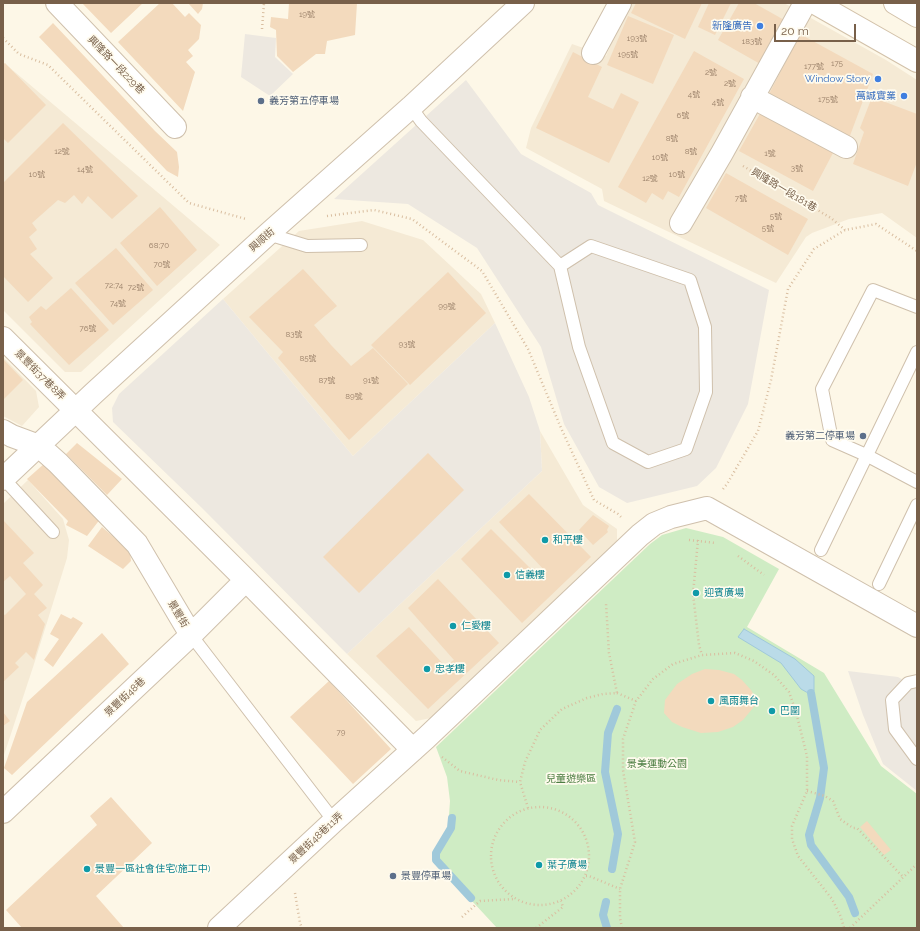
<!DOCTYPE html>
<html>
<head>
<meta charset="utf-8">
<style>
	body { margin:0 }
	#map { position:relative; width:920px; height:931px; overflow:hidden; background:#fdf7e7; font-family:Raleway,sans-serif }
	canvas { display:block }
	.frame { position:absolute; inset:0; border:4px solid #78604a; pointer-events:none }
	.scale { position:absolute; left:774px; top:24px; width:82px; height:18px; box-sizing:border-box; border:2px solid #78604a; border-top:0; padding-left:5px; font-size:12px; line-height:14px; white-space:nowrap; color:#78604a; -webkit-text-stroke:3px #fffbee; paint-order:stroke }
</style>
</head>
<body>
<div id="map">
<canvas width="920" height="931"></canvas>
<div class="frame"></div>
<div class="scale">20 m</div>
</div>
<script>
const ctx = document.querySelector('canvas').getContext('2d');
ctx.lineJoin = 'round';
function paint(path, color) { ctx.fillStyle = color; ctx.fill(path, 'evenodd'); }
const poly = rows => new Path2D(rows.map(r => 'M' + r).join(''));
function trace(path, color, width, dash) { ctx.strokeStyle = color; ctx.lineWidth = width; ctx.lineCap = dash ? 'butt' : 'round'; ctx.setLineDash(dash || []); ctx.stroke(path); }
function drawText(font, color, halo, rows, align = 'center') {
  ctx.font = font + ' Raleway,"Noto Sans TC",sans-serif'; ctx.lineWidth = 3.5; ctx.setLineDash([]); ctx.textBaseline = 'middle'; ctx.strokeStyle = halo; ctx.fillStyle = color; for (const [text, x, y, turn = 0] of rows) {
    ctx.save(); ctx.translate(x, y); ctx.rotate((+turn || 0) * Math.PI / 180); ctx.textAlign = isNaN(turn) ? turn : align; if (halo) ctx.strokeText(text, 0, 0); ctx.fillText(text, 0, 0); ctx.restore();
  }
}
const residential = poly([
	[629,3,784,3,886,60,917,80,917,238,882,213,849,219,812,233,806,237,776,283,604,201,602,189,526,148,531,128,572,44,606,56],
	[3,62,220,245,81,372,65,372,3,310],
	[362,221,423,240,481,294,495,323,353,456,223,299,299,231],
	[3,357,36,391,39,407,22,426,3,416],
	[540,431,583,505,617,529,617,541,431,718,416,721,347,654,542,471],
	[28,480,63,519,69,540,67,558,35,661,3,758,3,504]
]);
const industrial = poly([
	[245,34,276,38,275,57,293,74,270,96,241,77],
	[466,80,521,154,591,193,598,205,769,290,748,404,716,468,697,486,627,503,599,487,564,424,541,347,477,248,408,204,334,199],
	[223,299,353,456,495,323,529,397,540,431,542,471,347,654,202,508,113,422,112,408,119,394],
	[848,671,898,677,917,688,917,791,883,764,863,715]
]);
const green = poly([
	[686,528,723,537,779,569,747,627,824,673,881,766,917,794,917,928,497,928,434,860,435,852,448,829,450,801,447,777,436,747,650,544,662,535]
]);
const water = poly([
	[744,629,795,659,814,676,814,691,808,693,801,689,781,663,738,637,744,629]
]);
const stream = poly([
	[811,693,824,768,820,798,809,835,811,845,849,897,855,913],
	[452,818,451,828,436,853,436,860,471,898],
	[612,869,618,834,605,772,608,733,617,709],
	[606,902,603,915,607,928]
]);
const building = poly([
	[82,3,143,3,111,33],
	[160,3,172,3,185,17,189,13,201,25,199,39,188,50,193,56,186,62,195,72,183,111,118,42],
	[188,3,203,3,202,9,198,14],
	[289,3,357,3,355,35,327,41,325,54,316,54,293,72,277,56,276,30,270,27,271,17,288,19],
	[636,3,702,3,685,39,631,13],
	[709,3,731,3,715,35,698,27],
	[739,3,754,3,786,21,762,65,718,40],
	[628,16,674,35,653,84,607,65],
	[53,23,155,131,177,152,179,167,178,177,167,171,39,37],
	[800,34,873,74,848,141,768,96],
	[694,51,744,79,679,197,668,191,663,200,652,193,646,203,618,187],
	[573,52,602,67,588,97,613,109,621,93,639,102,609,163,536,128],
	[5,63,46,105,8,143,3,138,3,65],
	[872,97,917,114,917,162,908,186,853,164,864,132,860,128],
	[761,112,834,151,813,191,739,151],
	[63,123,138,196,112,219,88,196,82,204,74,195,65,203,58,200,32,223,37,230,29,237,37,249,30,254,53,278,28,302,3,276,3,183],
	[726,173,808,219,788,255,706,208],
	[160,207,197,250,157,286,120,243],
	[116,248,153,290,113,325,75,283],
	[303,269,337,306,314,325,331,345,351,366,373,348,408,384,349,440,278,358,283,352,249,317],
	[448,272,486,313,410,385,371,345],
	[71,288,109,330,69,365,30,324,32,322,29,317,41,306,46,310],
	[3,359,23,380,4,399,3,398],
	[77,443,122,479,107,495,66,454],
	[428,453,464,490,359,593,323,557],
	[45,463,101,518,87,536,66,525,68,521,27,479],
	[529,494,591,557,522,623,461,559,491,529,540,578,546,572,499,522],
	[593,515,609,526,607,530,608,532,593,545,579,530],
	[3,520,34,553,23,563,43,585,34,594,47,608,38,615,45,624,34,660,26,652,15,663,19,667,3,682,3,614,5,615,26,594,10,576,3,582],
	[102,527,130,551,131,561,123,569,88,546],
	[438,579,499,643,428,709,376,656,409,627,445,666,454,660,408,608],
	[61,614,71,619,73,617,83,623,53,667,44,660,59,639,50,634],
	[102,633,129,664,12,775,4,768,27,702],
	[705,669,719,670,734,674,742,680,751,690,758,702,743,720,733,727,718,732,701,733,682,727,672,722,664,713,665,700,677,684,692,674],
	[329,681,391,749,353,784,290,717],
	[3,712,10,721,3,726],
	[111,797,152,843,96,896,124,928,34,928,33,927,31,928,22,928,6,910,97,825,90,816],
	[867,821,891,850,884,855,860,827]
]);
const path = poly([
	[262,29,264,3],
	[3,38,19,54,48,65,189,203,246,219],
	[743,166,831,218,845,230],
	[327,216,374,210,412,219,482,271,528,349,561,428,594,500,618,514,622,518],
	[723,489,727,484,758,431,771,380,788,289,814,249,845,230,876,224,917,251],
	[689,540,716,543],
	[698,540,693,594,699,645,702,655],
	[738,556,764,575],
	[617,693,636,701],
	[442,757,460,771,498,780,520,782],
	[807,791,825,796,833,801,840,819,853,828,857,828,903,877],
	'491 856a49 49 0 1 1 98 0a49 49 0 1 1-98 0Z',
	[528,808,520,782,525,762,540,730,562,709,587,698,603,694,617,693,609,653,606,603],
	[586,876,589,876,620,889],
	[295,893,300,923,302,928],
	[462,917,480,901,515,899],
	[536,928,563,907,561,901],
	[622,928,620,918,620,889,635,842,623,770,623,739,636,701,653,679,673,664,702,655,735,653,754,661,774,675,789,692,796,712,807,756,807,791,792,826,792,839,798,856,832,899,841,917,844,928],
	[850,928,917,864]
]);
const service = poly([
	[411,107,421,121,560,266,579,347,613,443,648,462,686,449,706,392,705,327,690,280,591,246,560,266],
	[268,234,307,246,361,245],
	[917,307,873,290,822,389,832,440,866,455,917,482],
	[4,479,53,532],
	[821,550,917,352],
	[879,584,917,505],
	[191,635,334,821],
	[917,681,908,683,892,700,895,729,917,759]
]);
const minor = poly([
	[57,3,175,127],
	[593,53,620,3],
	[752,97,846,147],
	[681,223,722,153,805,3],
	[3,338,246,580,413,750],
	[3,431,12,436,39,446,58,463,137,544,191,635],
	[3,479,94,393,268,234,411,107,523,3],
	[3,812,191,635,246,580],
	[219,928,334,821,426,738,640,535,654,524,671,517,707,508,917,626]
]);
const secondary = poly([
	[815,3,917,61],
	[895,3,917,16]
]);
const markers = [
	[760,26,4,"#3f7fe0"],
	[878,79,4,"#3f7fe0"],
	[904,96,4,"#3f7fe0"],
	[261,101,4,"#5c6f8a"],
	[863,436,4,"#5c6f8a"],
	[545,540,4,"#0f9aa8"],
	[507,575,4,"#0f9aa8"],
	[696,593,4,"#0f9aa8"],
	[453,626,4,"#0f9aa8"],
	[427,669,4,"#0f9aa8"],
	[711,701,4,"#0f9aa8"],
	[772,711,4,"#0f9aa8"],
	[539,865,4,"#0f9aa8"],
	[87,869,4,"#0f9aa8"],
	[393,876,4,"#5c6f8a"]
];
const numberNames = [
	["19號",307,15],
	["193號",637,39],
	["183號",752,42],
	["195號",628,55],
	["175",837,64],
	["177號",814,67],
	["2號",711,73],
	["2號",730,84],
	["4號",694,95],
	["175號",828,100],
	["4號",718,103],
	["6號",683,116],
	["8號",672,139],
	["12號",62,152],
	["8號",691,152],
	["1號",770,154],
	["10號",660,158],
	["3號",797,169],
	["14號",85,170],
	["10號",37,175],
	["10號",677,175],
	["12號",650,179],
	["7號",741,199],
	["5號",776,217],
	["5號",768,229],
	["68;70",159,246],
	["70號",162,265],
	["72;74",114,286],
	["72號",136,288],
	["74號",118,304],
	["99號",447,307],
	["76號",88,329],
	["83號",294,335],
	["93號",407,345],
	["85號",308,359],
	["87號",327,381],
	["91號",371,381],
	["89號",354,397],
	["79",341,733]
];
const shopNames = [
	["新隆廣告",752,26],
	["Window Story",870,79],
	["萬誠實業",896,96]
];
const streetNames = [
	["興隆路一段229巷",116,65,46],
	["興隆路一段181巷",784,190,31],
	["興順街",262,240,-42],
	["景豐街37巷8弄",40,375,45],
	["景豐街",178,614,59],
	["景豐街48巷",125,697,-43],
	["景豐街48巷11弄",316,838,-43]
];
const serviceNames = [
	["義芳第五停車場",269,101],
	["義芳第二停車場",855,436,"right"],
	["景豐停車場",401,876]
];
const cultureNames = [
	["和平樓",553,540],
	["信義樓",515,575],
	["迎賓廣場",704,593],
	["仁愛樓",461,626],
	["忠孝樓",435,669],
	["風雨舞台",719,701],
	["巴圖",780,711],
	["葉子廣場",547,865],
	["景豐一區社會住宅(施工中)",95,869]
];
const parkNames = [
	["景美運動公園",657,764],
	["兒童遊樂區",571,779]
];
paint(residential, '#f5ead5');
paint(industrial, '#ede8e0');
paint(green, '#cfecc4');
paint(water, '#badbe8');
trace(water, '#a0c9da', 1);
trace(stream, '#a0c9da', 8);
paint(building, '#f3dabd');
trace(service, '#cfc0ac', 14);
trace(minor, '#cfc0ac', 24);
trace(secondary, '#d2c1a9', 24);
trace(path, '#d9bea0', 2.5, [1, 3]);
trace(service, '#fff', 12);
trace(minor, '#fff', 22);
trace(secondary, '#fff', 22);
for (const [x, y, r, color] of markers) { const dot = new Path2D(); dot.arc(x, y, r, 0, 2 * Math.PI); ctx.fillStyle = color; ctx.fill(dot); trace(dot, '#fffbee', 1.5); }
drawText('8px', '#977e67', null, numberNames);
drawText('10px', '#366cbe', '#fffbee', shopNames, 'right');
drawText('10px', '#78604a', '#fffbee', streetNames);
drawText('10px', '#4e5e75', '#fffbee', serviceNames, 'left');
drawText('10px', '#0d838f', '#fffbee', cultureNames, 'left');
drawText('10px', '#4c7e42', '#fffbee', parkNames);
</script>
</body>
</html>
